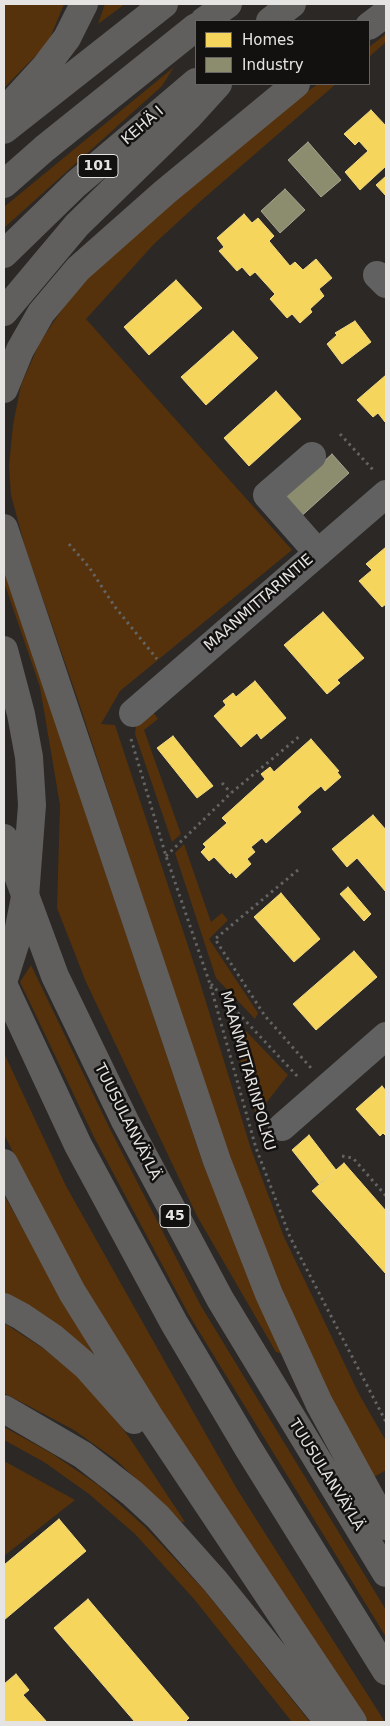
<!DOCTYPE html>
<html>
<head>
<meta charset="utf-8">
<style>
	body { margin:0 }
	#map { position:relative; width:390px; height:1726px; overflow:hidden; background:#2b2826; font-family:"DejaVu Sans",sans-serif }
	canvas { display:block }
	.frame { position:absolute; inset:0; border:5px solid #e6e4e2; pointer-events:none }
	.legend { position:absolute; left:195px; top:20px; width:175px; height:65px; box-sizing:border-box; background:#131110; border:1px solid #676564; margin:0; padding:6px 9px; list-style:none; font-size:15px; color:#e6e4e2 }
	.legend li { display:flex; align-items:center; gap:10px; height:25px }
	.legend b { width:25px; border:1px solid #676564 }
</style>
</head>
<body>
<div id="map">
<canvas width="390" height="1726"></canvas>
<div class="frame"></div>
<ul class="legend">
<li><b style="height:14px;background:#f6d55c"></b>Homes</li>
<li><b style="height:14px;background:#8c8c6e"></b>Industry</li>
</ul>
</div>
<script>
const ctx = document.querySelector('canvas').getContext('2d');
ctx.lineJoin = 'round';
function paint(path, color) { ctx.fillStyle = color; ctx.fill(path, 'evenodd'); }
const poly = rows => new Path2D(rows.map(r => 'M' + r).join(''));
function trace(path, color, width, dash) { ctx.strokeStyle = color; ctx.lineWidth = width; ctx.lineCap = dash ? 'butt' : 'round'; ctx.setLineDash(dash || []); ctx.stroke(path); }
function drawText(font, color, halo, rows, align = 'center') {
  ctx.font = font + ' "DejaVu Sans",sans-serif'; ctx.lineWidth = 5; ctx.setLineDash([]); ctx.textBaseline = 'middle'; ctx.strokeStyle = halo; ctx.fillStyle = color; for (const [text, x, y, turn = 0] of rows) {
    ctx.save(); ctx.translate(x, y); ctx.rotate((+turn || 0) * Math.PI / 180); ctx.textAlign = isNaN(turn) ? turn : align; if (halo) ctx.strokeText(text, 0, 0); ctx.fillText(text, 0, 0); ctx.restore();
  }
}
const green = poly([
	[4,4,64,4,48,43,4,88],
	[105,4,125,4,98,24],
	[386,34,386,42,369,57,369,47],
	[174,67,162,86,4,228,4,207],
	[318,84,336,84,203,199,154,244,86,319,292,550,120,691,101,724,115,725,198,976,251,1149,284,1237,359,1394,386,1441,386,1470,374,1477,336,1410,303,1339,227,1156,79,703,25,547,11,495,9,466,13,425,21,385,40,342,67,302,105,259,277,113],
	[4,569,203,1164,283,1354,276,1352,197,1216,86,982,57,908,60,805,40,687,4,582],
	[153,712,158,719,144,730,181,834,172,842,135,734,136,726],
	[184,844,211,922,222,913,228,920,209,939,258,1013,255,1019,216,978,175,853],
	[31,965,110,1129,201,1306,386,1610,386,1637,189,1315,94,1137,20,982],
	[226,1010,288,1075,256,1116],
	[4,1053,66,1186,178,1385,237,1489,385,1722,368,1722,151,1396,101,1315,46,1219,4,1134],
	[4,1195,94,1355,4,1294],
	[4,1323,44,1349,78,1377,104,1405,129,1437,185,1522,182,1522,116,1460,74,1430,4,1393],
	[4,1427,51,1453,98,1485,145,1527,204,1590,310,1722,292,1722,194,1599,135,1534,89,1494,44,1462,4,1440],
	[4,1461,75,1500,4,1556]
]);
const homes = poly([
	[371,110,386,126,386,166,360,190,345,172,368,151,359,141,355,145,344,134,371,110],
	[386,176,386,196,376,185,386,176],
	[244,214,252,223,258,218,274,236,269,241,290,266,295,262,303,270,316,259,332,278,319,289,324,296,310,309,312,312,300,323,292,314,287,318,270,299,275,294,255,272,250,276,242,267,237,271,219,251,224,247,217,238,244,214],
	[176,280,202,308,149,355,124,327,176,280],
	[355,321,371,342,342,364,327,344,337,335,335,333,355,321],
	[233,331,258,358,206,405,181,377,233,331],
	[386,375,386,421,385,422,378,413,373,417,357,400,386,375],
	[276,391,301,419,249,466,224,438,276,391],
	[386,547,386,604,382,607,359,581,372,570,366,564,386,547],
	[323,612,364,658,337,680,340,683,327,694,284,645,323,612],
	[255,681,286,718,261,739,257,733,241,747,214,716,226,705,223,701,233,693,236,697,255,681],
	[173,736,213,786,197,798,157,748,173,736],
	[311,739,339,771,337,772,341,777,325,791,321,786,309,796,297,807,301,812,266,843,262,838,251,847,255,852,247,859,251,864,236,878,231,872,230,874,214,857,209,861,201,852,206,847,203,844,227,823,222,818,265,779,261,774,270,767,274,772,311,739],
	[373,815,386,830,386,892,357,858,347,867,332,849,373,815],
	[348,887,371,914,364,921,340,894,348,887],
	[281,893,320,939,294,962,254,917,281,893],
	[354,951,377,977,316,1030,293,1004,354,951],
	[382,1086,386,1091,386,1136,383,1133,380,1136,356,1109,382,1086],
	[309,1135,336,1170,319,1184,292,1150,309,1135],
	[344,1163,386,1211,386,1274,312,1191,344,1163],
	[59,1519,86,1551,4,1620,4,1565,59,1519],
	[88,1599,189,1718,185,1722,135,1722,54,1628,88,1599],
	[16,1674,29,1690,23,1695,47,1722,4,1722,4,1684,16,1674]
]);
const industry = poly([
	[308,142,341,180,321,197,288,160,308,142],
	[285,189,305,210,280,233,261,211,285,189],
	[332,454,349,473,297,520,280,501,332,454]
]);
const path = poly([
	[340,434,375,472],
	[69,544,89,567,115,607,157,659],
	[131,739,166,856,210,984,256,1148,290,1237,386,1422],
	[222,783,231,793],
	[166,856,231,793,301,735],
	[298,870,215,939,265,1016,311,1068],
	[211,984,299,1078],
	[342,1156,353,1158,386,1196]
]);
const minor = poly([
	[377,275,386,284],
	[312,456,267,495,318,553],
	[133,713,386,494],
	[282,1127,386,1036]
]);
const highway = poly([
	[204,21,228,4],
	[270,21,292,4],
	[369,26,386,13],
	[4,112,45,67,67,38,84,4],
	[4,130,164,4],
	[4,184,45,148,196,27],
	[4,254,76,184,196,82],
	[4,312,77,225,188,117,218,84],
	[4,389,20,350,41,313,78,269,165,192,296,84],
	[4,528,217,1161,269,1294,319,1403,386,1526],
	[4,838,55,976,125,1121,220,1299,386,1573],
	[4,986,78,1145,174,1323,248,1448,386,1671],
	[4,1163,72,1292,149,1416,353,1722],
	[4,1307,21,1316,52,1337,86,1366,134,1420],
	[4,1409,83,1455,132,1493,158,1517,215,1581,329,1722]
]);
const highwayBridge = poly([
	[4,650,21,714,29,757,32,805,25,897,17,938,4,979]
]);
const shields = [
	[98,166,40],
	[175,1216,30]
];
const shieldNames = [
	["101",98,166],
	["45",175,1216]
];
const streetNames = [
	["KEHÄ I",143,126,-41],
	["MAANMITTARINTIE",259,603,-41],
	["MAANMITTARINPOLKU",247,1071,74],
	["TUUSULANVÄYLÄ",127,1122,63],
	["TUUSULANVÄYLÄ",326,1475,58]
];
paint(green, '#55320b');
paint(homes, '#f6d55c');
trace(homes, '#f1da84', 1);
paint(industry, '#8c8c6e');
trace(industry, '#a7a691', 1);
trace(path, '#646462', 3, [2.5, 4]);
trace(minor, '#616162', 28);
trace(highway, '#605f5d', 28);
trace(highwayBridge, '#605f5d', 28);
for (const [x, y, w] of shields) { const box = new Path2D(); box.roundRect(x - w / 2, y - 11.5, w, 23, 4); ctx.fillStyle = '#131110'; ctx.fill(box); trace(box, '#e6e4e2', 1); }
drawText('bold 14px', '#e6e4e2', null, shieldNames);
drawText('15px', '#e6e4e2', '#131110', streetNames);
</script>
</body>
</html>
